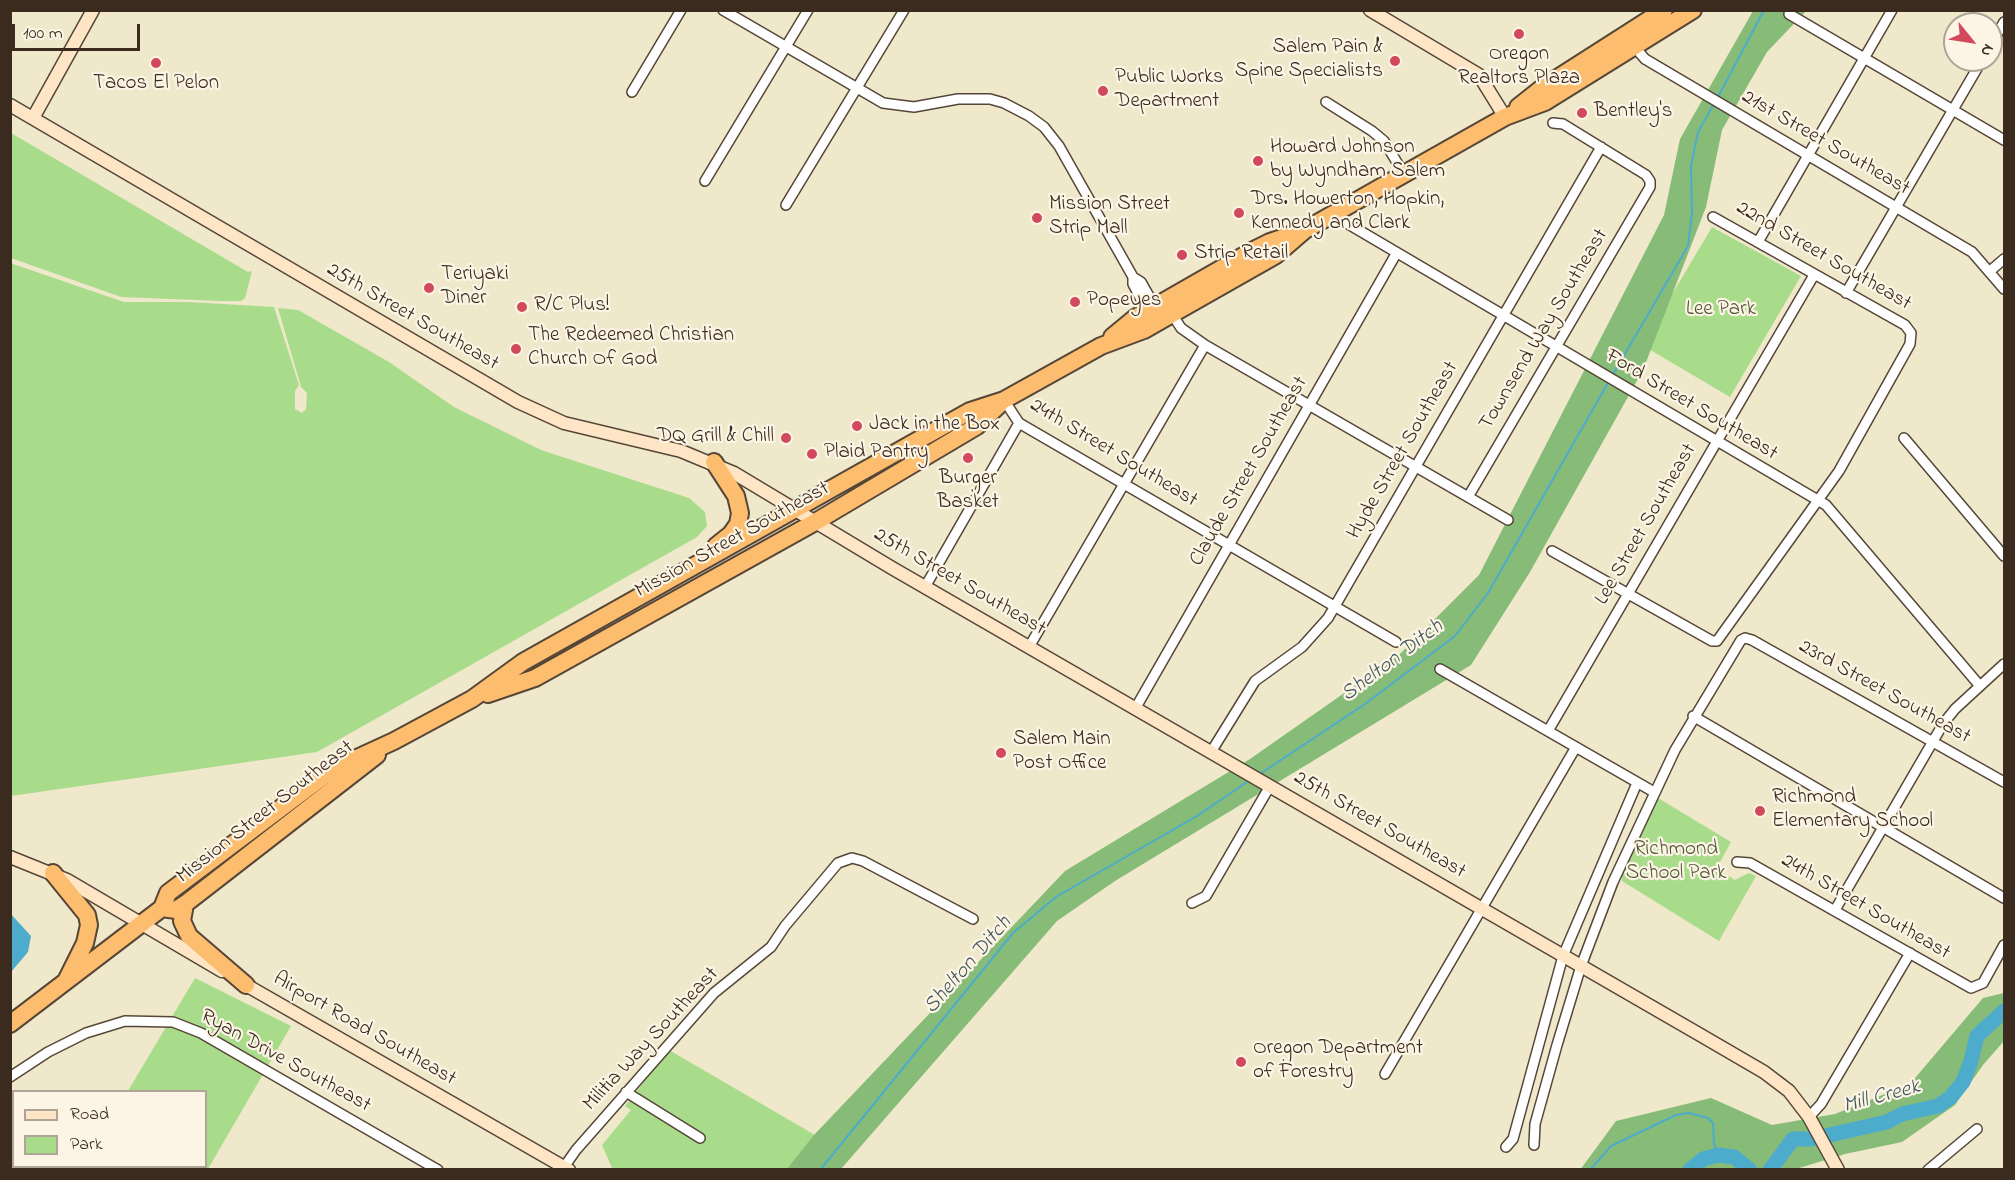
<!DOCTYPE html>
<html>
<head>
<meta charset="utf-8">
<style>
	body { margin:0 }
	#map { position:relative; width:2015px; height:1180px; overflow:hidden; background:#efe8cb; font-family:"Indie Flower",sans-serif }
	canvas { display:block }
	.frame { position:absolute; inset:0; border:12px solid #3b2a1e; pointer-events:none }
	.legend { position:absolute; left:12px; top:1090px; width:195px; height:78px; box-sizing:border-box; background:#fcf5e5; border:2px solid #afa495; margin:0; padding:8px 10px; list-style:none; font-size:18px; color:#3b2a1e }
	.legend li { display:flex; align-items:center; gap:12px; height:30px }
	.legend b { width:30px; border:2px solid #afa495 }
	.north { position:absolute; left:1943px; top:12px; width:60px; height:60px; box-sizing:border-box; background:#fcf5e5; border:2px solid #afa495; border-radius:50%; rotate:120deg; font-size:16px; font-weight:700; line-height:24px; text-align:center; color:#3b2a1e }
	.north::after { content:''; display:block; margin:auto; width:21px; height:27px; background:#d1495b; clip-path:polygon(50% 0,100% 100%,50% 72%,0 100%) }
	.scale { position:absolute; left:12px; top:24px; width:128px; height:27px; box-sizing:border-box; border:3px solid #3b2a1e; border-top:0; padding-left:8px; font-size:18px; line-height:21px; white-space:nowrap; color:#3b2a1e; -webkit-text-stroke:4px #fcf5e5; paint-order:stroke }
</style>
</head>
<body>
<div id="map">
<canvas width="2015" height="1180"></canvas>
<div class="frame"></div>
<ul class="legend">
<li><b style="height:8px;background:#fee5c5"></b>Road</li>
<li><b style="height:16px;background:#a8dc8b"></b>Park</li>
</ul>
<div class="north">N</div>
<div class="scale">100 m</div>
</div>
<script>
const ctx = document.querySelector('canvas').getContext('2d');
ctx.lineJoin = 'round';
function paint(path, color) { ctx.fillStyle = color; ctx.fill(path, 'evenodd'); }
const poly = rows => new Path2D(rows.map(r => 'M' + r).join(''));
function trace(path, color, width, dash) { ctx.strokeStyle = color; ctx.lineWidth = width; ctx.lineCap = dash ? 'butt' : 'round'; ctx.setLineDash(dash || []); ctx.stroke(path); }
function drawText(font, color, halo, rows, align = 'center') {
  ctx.font = font + ' "Indie Flower",sans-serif'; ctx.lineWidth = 4.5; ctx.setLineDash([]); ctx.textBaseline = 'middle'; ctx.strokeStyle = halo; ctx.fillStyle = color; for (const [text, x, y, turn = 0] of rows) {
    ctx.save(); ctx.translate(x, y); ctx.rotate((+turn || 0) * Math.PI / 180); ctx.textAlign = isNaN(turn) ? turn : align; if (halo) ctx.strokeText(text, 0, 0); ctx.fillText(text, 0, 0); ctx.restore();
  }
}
const green = poly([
	[11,133,248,272,252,271,245,298,241,301,220,301,121,297,11,258],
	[1712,227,1801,276,1730,397,1642,345],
	[10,263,124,302,188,302,274,307,299,385,295,391,295,409,302,413,306,409,307,393,301,387,278,308,298,310,389,362,454,407,541,450,689,498,705,512,707,526,697,537,317,752,11,796],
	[1658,798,1731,842,1720,862,1724,873,1735,880,1749,873,1756,876,1719,941,1622,881,1622,872],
	[195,978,291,1026,208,1169,83,1170,85,1166,206,1166,206,1092,128,1091],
	[669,1050,815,1135,786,1170,612,1168,602,1145,631,1110,625,1106]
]);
const forest = poly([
	[1753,11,1806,11,1767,52,1722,130,1706,207,1643,370,1530,572,1471,665,1115,881,1057,921,841,1169,786,1170,814,1135,1065,871,1250,759,1400,654,1479,575,1664,215,1680,139],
	[2004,993,2004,1041,1983,1065,1955,1105,1902,1142,1845,1154,1796,1169,1580,1170,1616,1121,1711,1098,1772,1125,1835,1114,1910,1084,1983,998]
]);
const water = poly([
	[10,913,31,936,28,952,11,972]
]);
const stream = poly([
	[1718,97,1764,10],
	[1612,376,1688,246,1692,213,1691,166,1698,132,1715,102],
	[1260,774,1365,704,1455,636,1488,593,1609,381],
	[820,1170,1013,933,1056,897,1197,816,1250,780],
	[1590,1170,1611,1146,1676,1115,1689,1113,1708,1118,1713,1123,1714,1144,1718,1155]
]);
const river = poly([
	[1690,1170,1703,1159,1718,1155,1734,1157,1750,1170],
	[1770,1170,1793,1139,1812,1139,1887,1122,1902,1114,1938,1106,1950,1098,1963,1082,1971,1061,1977,1036,2004,1011]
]);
const street = poly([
	[723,10,883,103,914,107,958,99,990,99,1004,103,1029,116,1044,127,1059,146,1133,277,1133,284,1147,311],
	[1789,14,2004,140],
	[1633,45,1645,59,1972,252,2004,289],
	[1991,45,2004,22],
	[632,92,681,10],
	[1326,102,1372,131,1384,141,1404,174],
	[705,181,808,10],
	[786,205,904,10],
	[1333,215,1826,505,1980,686],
	[1758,242,1892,10],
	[1990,271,2004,259],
	[1133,277,1141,282,1155,307],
	[1846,293,1982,60],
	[1172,314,1181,328,1205,345,1508,520],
	[1004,400,1019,423,1396,642],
	[1904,438,2004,556],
	[1468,497,1650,187,1650,181,1646,175,1563,124,1553,123],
	[1552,551,1712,641,1717,641,1839,471,1910,344,1911,333,1905,325,1713,217],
	[925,587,1019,423],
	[1029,647,1205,345],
	[1440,669,1654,792],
	[1135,709,1396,254],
	[1693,716,2004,898],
	[1548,731,1814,275],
	[1211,752,1255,681,1302,647,1328,618,1601,147],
	[1737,862,1750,863,1971,988,1983,983,2004,945],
	[1192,903,1206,896,1270,786],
	[1835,910,1943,724,1955,709,2004,664],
	[1385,1074,1576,747],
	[10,1077,48,1052,86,1033,125,1021,173,1022,201,1033,438,1170],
	[626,1092,700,1138],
	[1809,1117,1821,1104,1910,953],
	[1534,1145,1535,1124,1557,1045,1581,966,1613,882,1675,750,1741,640,1745,638,1752,640,2004,782],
	[1506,1147,1513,1139,1563,956,1637,783],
	[562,1170,576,1150,714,993,771,947,785,926,838,863,852,858,863,861,973,919],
	[1928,1170,1977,1129]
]);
const secondary = poly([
	[1370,10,1479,75,1505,117],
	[10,105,518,402,564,423,681,451,734,473,892,568,1697,1033,1764,1072,1789,1091,1809,1117,1838,1170],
	[33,118,93,10],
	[10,857,67,880,222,971],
	[239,981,569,1170]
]);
const highway = poly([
	[1518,107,1542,88,1664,10],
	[1112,337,1135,318,1252,251,1270,242,1305,230,1505,117,1545,102,1693,10],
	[714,462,736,496,740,513,738,524,731,534,716,546],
	[488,694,535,678,817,521,977,426,999,405],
	[53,873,87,915,89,925,85,943,67,979],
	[185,904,182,921,189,936,246,985],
	[162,908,176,910,185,904,377,755],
	[10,1024,162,908,168,893,333,769,394,741,472,699,523,662,970,411,1004,400,1101,346,1144,330,1172,314,1276,255,1305,230]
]);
const markers = [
	[1519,34,6,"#d1495b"],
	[1395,61,6,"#d1495b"],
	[156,63,6,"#d1495b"],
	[1103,91,6,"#d1495b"],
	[1582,113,6,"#d1495b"],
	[1258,161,6,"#d1495b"],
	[1239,213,6,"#d1495b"],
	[1037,218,6,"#d1495b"],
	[1182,255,6,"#d1495b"],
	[429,288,6,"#d1495b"],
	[1075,302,6,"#d1495b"],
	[522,307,6,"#d1495b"],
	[516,349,6,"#d1495b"],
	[857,426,6,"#d1495b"],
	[786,438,6,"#d1495b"],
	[812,454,6,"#d1495b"],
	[968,458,6,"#d1495b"],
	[1001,753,6,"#d1495b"],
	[1760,811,6,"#d1495b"],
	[1241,1062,6,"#d1495b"]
];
const poiNames = [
	["Salem Pain &",1383,49,"right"],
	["Spine Specialists",1383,73,"right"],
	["Oregon",1519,56,"center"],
	["Realtors Plaza",1519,80,"center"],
	["Public Works",1115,79],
	["Department",1115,103],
	["Tacos El Pelon",156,85,"center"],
	["Bentley's",1594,113],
	["Howard Johnson",1270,149],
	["by Wyndham Salem",1270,173],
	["Drs. Howerton, Hopkin,",1251,201],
	["Kennedy and Clark",1251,225],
	["Mission Street",1049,206],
	["Strip Mall",1049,230],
	["Strip Retail",1194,255],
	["Teriyaki",441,276],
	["Diner",441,300],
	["Popeyes",1087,302],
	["R/C Plus!",534,307],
	["The Redeemed Christian",528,337],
	["Church Of God",528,361],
	["Jack in the Box",869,426],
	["DQ Grill & Chill",774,438,"right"],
	["Plaid Pantry",824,454],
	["Burger",968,480,"center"],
	["Basket",968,504,"center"],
	["Salem Main",1013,741],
	["Post Office",1013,765],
	["Richmond",1772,799],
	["Elementary School",1772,823],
	["Oregon Department",1253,1050],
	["of Forestry",1253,1074]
];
const streetNames = [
	["21st Street Southeast",1825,144,30],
	["22nd Street Southeast",1823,257,30],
	["25th Street Southeast",412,318,30],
	["Townsend Way Southeast",1545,330,-59],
	["Ford Street Southeast",1691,406,31],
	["Hyde Street Southeast",1404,451,-60],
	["24th Street Southeast",1113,454,31],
	["Claude Street Southeast",1250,472,-60],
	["Lee Street Southeast",1647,525,-60],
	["Mission Street Southeast",733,541,-29],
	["25th Street Southeast",959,583,30],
	["23rd Street Southeast",1884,693,29],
	["Mission Street Southeast",266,813,-38],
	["25th Street Southeast",1379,826,30],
	["24th Street Southeast",1865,908,30],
	["Airport Road Southeast",364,1030,30],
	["Militia Way Southeast",652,1040,-47],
	["Ryan Drive Southeast",285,1062,29]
];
const parkNames = [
	["Lee Park",1721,311],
	["Richmond",1676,851],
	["School Park",1676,875]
];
const waterNames = [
	["Shelton Ditch",1393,662,-37],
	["Shelton Ditch",969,966,-49],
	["Mill Creek",1882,1098,-15]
];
paint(green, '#a8dc8b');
paint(forest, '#86bc77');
paint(water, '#4dabcc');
trace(stream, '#4dabcc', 2);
trace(river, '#4dabcc', 15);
trace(street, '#564638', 12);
trace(secondary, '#564638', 15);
trace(highway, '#564638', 20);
trace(street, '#fff', 9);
trace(secondary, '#fee5c5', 12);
trace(highway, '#fcbd6e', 16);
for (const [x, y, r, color] of markers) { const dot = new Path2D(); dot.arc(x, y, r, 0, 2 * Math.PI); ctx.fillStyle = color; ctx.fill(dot); trace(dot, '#fcf5e5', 2); }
drawText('21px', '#3b2a1e', '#fcf5e5', poiNames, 'left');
drawText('21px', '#3b2a1e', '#fcf5e5', streetNames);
drawText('21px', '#565639', '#fcf5e5', parkNames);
drawText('italic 22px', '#41575b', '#fcf5e5', waterNames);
</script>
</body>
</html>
